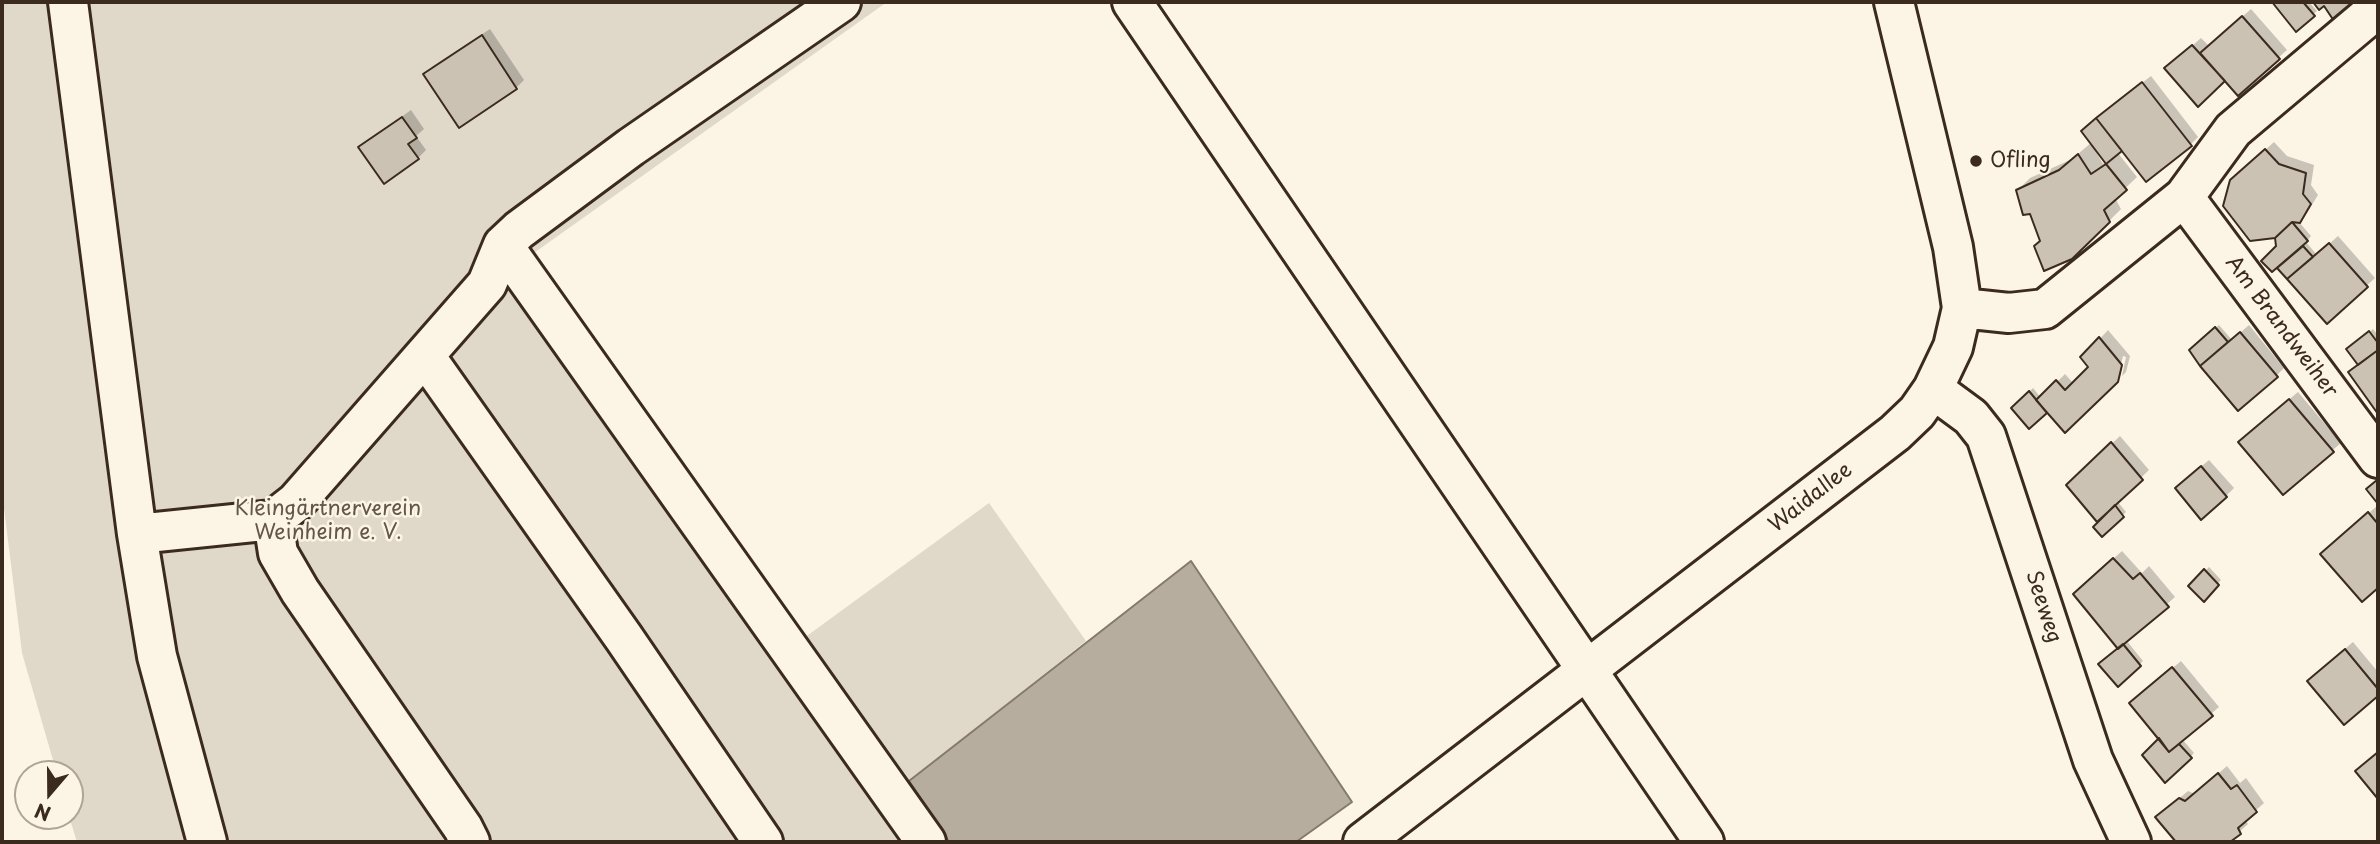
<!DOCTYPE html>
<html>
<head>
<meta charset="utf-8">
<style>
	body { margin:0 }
	#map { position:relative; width:2380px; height:844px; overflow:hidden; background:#fcf5e5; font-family:"Playpen Sans",sans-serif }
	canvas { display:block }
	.frame { position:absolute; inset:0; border:4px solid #3b2a1e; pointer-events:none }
	.north { position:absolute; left:14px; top:760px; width:70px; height:70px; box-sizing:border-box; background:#fcf5e5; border:2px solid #afa495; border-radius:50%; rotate:200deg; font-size:19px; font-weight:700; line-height:28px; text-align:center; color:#3b2a1e }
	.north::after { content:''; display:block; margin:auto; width:24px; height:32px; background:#3b2a1e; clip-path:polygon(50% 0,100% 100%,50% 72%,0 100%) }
</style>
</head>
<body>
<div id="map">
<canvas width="2380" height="844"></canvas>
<div class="frame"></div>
<div class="north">N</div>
</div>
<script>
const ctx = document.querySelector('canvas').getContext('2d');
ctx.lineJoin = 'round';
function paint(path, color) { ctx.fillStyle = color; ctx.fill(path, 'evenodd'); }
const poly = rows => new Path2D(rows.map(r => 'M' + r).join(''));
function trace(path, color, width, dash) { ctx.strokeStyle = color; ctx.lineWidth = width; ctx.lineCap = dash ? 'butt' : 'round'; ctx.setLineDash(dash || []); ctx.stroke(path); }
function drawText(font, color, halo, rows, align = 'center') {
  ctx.font = font + ' "Playpen Sans",sans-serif'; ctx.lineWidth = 5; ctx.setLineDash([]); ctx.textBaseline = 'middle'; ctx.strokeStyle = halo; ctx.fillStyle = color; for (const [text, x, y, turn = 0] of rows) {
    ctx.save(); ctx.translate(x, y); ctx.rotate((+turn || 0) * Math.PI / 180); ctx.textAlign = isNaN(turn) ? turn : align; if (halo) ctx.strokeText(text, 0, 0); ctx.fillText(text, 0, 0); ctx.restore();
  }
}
const green = poly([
	[2,2,887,2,531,255,804,638,989,503,1086,641,909,781,949,842,77,842,69,816,70,774,57,774,22,653,2,492]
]);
const water = poly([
	[1191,561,1352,802,1296,842,949,842,909,781,1191,561]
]);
const shadow = poly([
	[2275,2,2309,2,2317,11,2296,29],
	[2251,9,2287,50,2238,93,2225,79,2175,61,2201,38,2209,46],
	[490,29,524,80,516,88,459,125,425,74,433,66],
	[2151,76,2198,137,2191,144,2122,148,2117,152,2137,177,2115,198,2121,209,2109,221,2042,241,2032,213,2018,190,2030,178,2072,159,2092,142,2107,110],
	[2098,150,2106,162,2103,164,2096,152],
	[411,110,424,129,416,136,426,150,418,158,360,147],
	[2274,142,2287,156,2314,165,2311,185,2318,195,2307,213,2299,222,2311,236,2306,242,2317,255,2338,236,2375,278,2327,322,2278,266,2277,239,2299,217,2241,172],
	[2219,325,2232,340,2249,325,2284,368,2277,375,2202,365,2191,350],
	[2373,329,2378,335,2378,411,2350,372,2359,364,2352,346],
	[2108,330,2130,356,2126,372,2122,376,2126,357,2123,356,2117,381,2048,410,2029,427,2013,408,2033,388,2041,398,2065,374,2074,384,2090,367,2083,357],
	[2298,392,2341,443,2283,492,2248,434],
	[2120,436,2149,470,2117,501,2126,512,2102,534,2115,508,2068,485],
	[2209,460,2234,488,2226,496,2185,480],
	[2377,506,2378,586,2362,600,2330,546],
	[2122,551,2142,573,2149,566,2175,597,2126,640,2143,661,2118,684,2120,648,2083,586],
	[2209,567,2221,580,2204,599,2191,586],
	[2353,642,2378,672,2378,694,2344,723,2317,673],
	[2181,661,2219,707,2182,739,2194,753,2166,780,2161,739,2139,696],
	[2227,766,2240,783,2246,778,2264,803,2245,820,2248,824,2228,842,2178,842,2157,817,2188,791,2195,794]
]);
const building = poly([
	[2272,2,2303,2,2315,16,2296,32,2272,2],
	[2313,2,2357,2,2334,21,2324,6,2319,10,2313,2],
	[2242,16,2280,59,2238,96,2200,53,2242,16],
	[482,35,517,89,459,128,423,74,482,35],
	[2192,45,2225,81,2198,107,2164,68,2192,45],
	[2142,82,2192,146,2146,182,2096,118,2142,82],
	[402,117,417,138,408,144,419,159,384,184,358,147,402,117],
	[2096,118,2122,151,2106,164,2081,131,2096,118],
	[2265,149,2279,164,2306,173,2303,194,2311,204,2300,223,2292,222,2275,238,2250,241,2223,206,2230,180,2265,149],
	[2078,154,2091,174,2106,164,2127,190,2104,210,2110,222,2072,259,2044,271,2034,246,2040,241,2030,214,2023,215,2016,190,2059,170,2078,154],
	[2292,222,2308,241,2272,272,2261,261,2276,246,2275,238,2292,222],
	[2329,243,2368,287,2327,324,2287,279,2329,243],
	[2303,246,2313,257,2287,279,2277,268,2303,246],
	[2215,327,2228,342,2200,366,2189,350,2215,327],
	[2369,331,2378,343,2378,350,2358,365,2346,349,2369,331],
	[2240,332,2278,377,2238,411,2200,366,2240,332],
	[2099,337,2122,365,2118,382,2065,433,2036,400,2056,380,2065,390,2088,367,2080,357,2099,337],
	[2378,350,2378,414,2348,372,2378,350],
	[2029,391,2047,413,2029,429,2011,408,2029,391],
	[2289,399,2334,452,2283,495,2238,442,2289,399],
	[2111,442,2143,480,2097,522,2066,485,2111,442],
	[2201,466,2227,497,2201,520,2175,488,2201,466],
	[2377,480,2378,481,2378,504,2366,489,2377,480],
	[2115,505,2124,517,2102,537,2093,527,2115,505],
	[2368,512,2378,524,2378,588,2362,602,2320,554,2368,512],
	[2113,558,2133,579,2140,573,2169,607,2118,649,2073,594,2113,558],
	[2204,569,2219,585,2204,602,2188,586,2204,569],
	[2123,644,2141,666,2118,687,2098,664,2123,644],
	[2345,649,2378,689,2378,696,2344,725,2307,681,2345,649],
	[2172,667,2213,716,2169,752,2129,703,2172,667],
	[2159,738,2169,752,2179,744,2192,758,2165,783,2142,755,2159,738],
	[2378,752,2378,799,2355,771,2378,752],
	[2218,773,2231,789,2237,785,2257,812,2238,828,2241,834,2230,842,2176,842,2155,817,2179,798,2185,801,2218,773]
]);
const minor = poly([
	[68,2,137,534],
	[1132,2,1704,842],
	[2184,197,2378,458],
	[503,245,926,842],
	[1962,308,2009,313,2045,309,2184,197,2233,130,2378,8],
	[425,356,624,638,763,842],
	[1933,389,1971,417,1986,436,2093,760,2131,842],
	[273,520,278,553,300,591,463,828,470,842],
	[207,842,157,656,137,534,273,520,296,502,487,284,503,245,519,230,631,147,841,2],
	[1363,842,1895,433,1917,412,1933,389,1953,347,1962,308,1953,247,1894,2]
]);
const markers = [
	[1976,161,7,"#3b2a1e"]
];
const poiNames = [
	["Ofling",1990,161]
];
const streetNames = [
	["Am Brandweiher",2281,327,53],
	["Waidallee",1811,498,-38],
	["Seeweg",2043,607,72]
];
const parkNames = [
	["Kleingärtnerverein",328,509],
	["Weinheim e. V.",328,533]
];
paint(green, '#e0d8c8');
paint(water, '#b7ad9e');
trace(water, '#85796b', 2);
paint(shadow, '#0003');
paint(building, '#ccc2b3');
trace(building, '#3b2a1e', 2);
trace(minor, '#3b2a1e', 44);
trace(minor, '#fcf5e5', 38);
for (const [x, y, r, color] of markers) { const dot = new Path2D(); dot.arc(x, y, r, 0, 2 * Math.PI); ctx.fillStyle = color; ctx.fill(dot); trace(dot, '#fcf5e5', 2.5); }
drawText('21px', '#3b2a1e', '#fcf5e5', poiNames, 'left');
drawText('21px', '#3b2a1e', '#fcf5e5', streetNames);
drawText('21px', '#645648', '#fcf5e5', parkNames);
</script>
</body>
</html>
